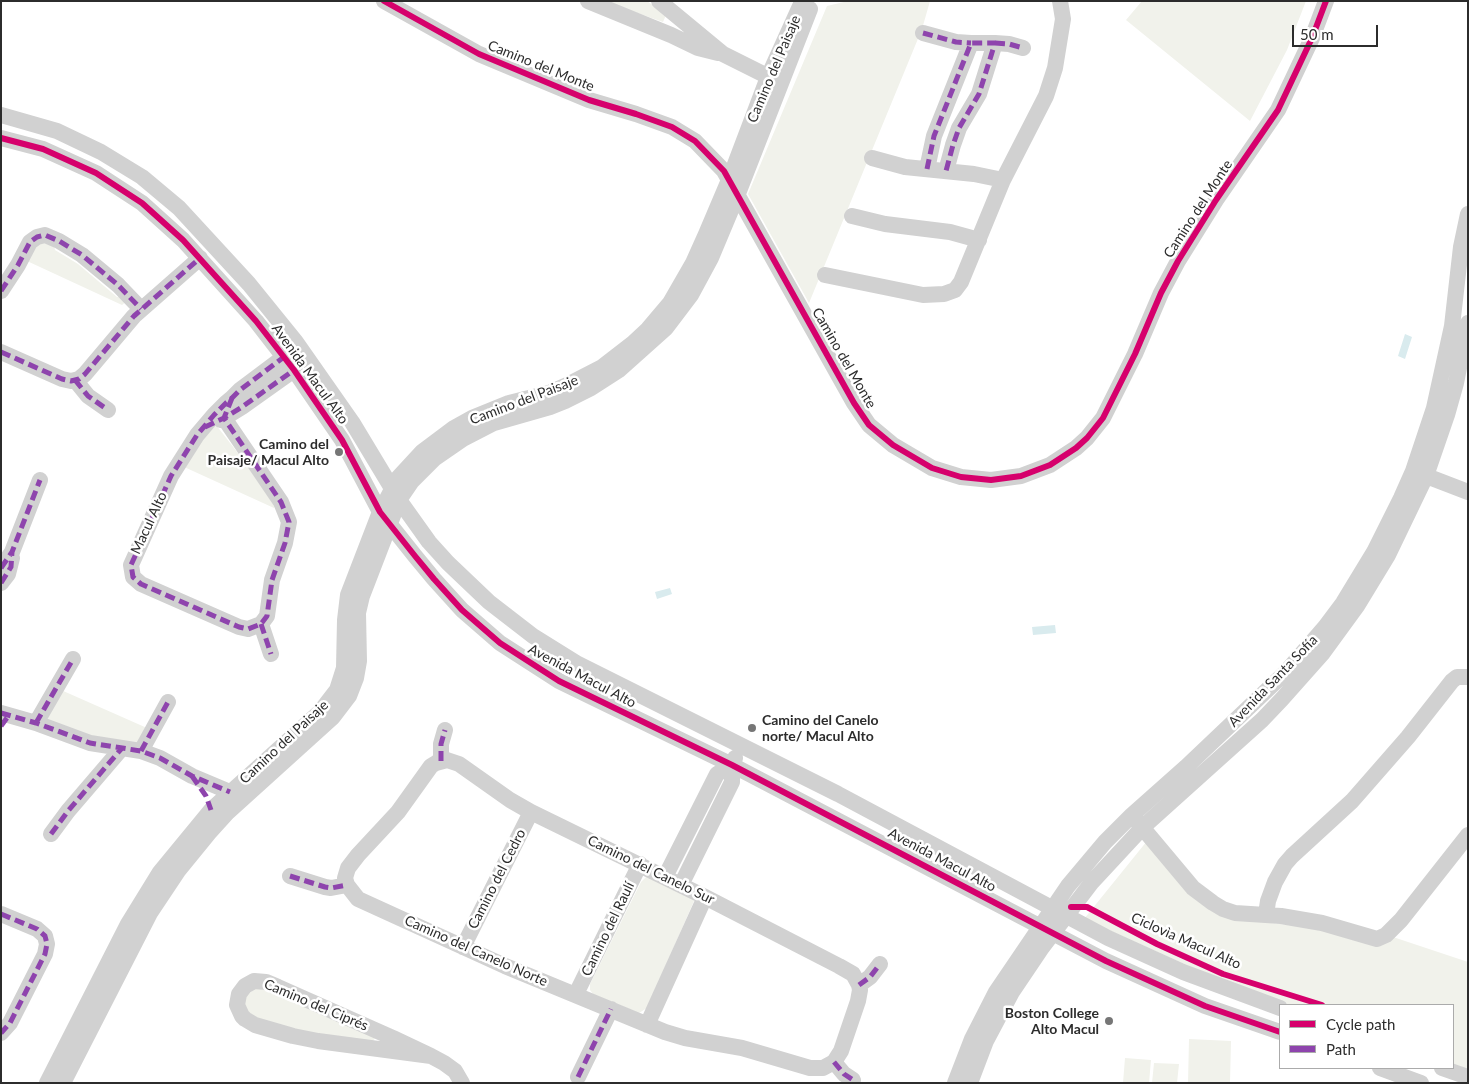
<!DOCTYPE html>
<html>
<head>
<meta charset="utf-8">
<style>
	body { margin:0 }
	#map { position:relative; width:1469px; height:1084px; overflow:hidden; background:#fff; font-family:Lato,sans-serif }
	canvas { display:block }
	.frame { position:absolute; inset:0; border:2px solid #2c2c2c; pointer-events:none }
	.legend { position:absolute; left:1279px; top:1004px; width:175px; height:65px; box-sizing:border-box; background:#fff; border:1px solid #ababab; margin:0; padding:6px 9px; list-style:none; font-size:15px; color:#2c2c2c }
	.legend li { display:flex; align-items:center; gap:10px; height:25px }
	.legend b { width:25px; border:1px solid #ababab }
	.scale { position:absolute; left:1292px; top:25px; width:86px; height:22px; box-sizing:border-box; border:2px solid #2c2c2c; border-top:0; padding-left:6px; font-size:15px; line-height:18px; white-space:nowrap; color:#2c2c2c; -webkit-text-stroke:4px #fff; paint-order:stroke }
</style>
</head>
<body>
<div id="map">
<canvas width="1469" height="1084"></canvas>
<div class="frame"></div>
<ul class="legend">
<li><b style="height:6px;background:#d6006c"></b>Cycle path</li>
<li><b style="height:6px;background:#8e44ad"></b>Path</li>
</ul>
<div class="scale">50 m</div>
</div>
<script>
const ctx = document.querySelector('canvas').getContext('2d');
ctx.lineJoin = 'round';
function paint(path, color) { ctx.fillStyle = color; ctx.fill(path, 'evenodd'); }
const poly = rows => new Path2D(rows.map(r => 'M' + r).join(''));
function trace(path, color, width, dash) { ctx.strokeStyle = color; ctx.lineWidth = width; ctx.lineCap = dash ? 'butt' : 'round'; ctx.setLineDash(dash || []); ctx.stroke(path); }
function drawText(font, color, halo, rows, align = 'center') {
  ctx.font = font + ' Lato,sans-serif'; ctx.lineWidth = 5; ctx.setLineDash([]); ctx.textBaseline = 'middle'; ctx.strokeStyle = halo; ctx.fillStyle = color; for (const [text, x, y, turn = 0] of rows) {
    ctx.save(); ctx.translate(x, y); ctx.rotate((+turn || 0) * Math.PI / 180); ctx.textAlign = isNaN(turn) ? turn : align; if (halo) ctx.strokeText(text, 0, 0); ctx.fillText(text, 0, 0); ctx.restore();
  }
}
const green = poly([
	[609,1,647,1,666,15,663,22,609,3],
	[848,1,930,1,922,29,809,303,748,194,827,6],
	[1142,1,1306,1,1287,50,1250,121,1126,20],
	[38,242,54,245,55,250,78,264,117,297,121,296,127,301,122,305,27,261],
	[216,425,277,503,274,508,182,466,200,441],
	[61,690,147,728,138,742,103,741,47,719],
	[1147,841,1186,890,1271,923,1393,937,1468,962,1468,1071,1453,1066,1453,1005,1290,1005,1220,980,1084,919],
	[647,876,693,899,694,901,647,1008,639,1013,593,994,590,990,590,984,641,882],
	[257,987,376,1037,372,1042,311,1034,256,1018,245,1010,244,997],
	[1189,1039,1231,1041,1230,1083,1188,1083],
	[1125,1058,1151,1060,1149,1083,1123,1083],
	[1154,1063,1179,1064,1177,1083,1152,1083]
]);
const water = poly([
	[1405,334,1412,337,1405,359,1398,356],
	[670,588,672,594,657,599,655,592],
	[1055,625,1056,633,1033,635,1032,627]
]);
const minor = poly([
	[384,1,479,54,589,100,636,114,672,127,695,141,724,171,854,403,869,425,893,445,932,468,961,477,991,480,1021,476,1050,465,1076,448,1087,438,1103,418,1135,354,1161,293,1178,261,1216,200,1278,110,1312,38,1326,1],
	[588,1,671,35,698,48,718,53],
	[659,1,723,54,777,81],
	[923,33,956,42,971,43],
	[995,43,1009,44,1023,48],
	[1,115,57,131,101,152,142,177,179,208,249,284,296,342,352,422,399,500,429,542,448,563,489,602,533,636,578,664,838,794,1108,938,1183,972,1280,1008],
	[1,138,43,149,96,173,142,203,183,240,256,321,294,370,342,440,380,512,415,556,434,579,462,610,500,643,559,681,732,765,1106,961,1205,1006,1280,1032],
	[872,158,905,167,974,174,1003,180],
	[927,169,934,136,971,43,995,43,979,94,959,128,953,145,946,171],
	[852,216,885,224,950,232,979,240],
	[825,275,923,295,944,294,955,290,961,282,1003,180,1046,96,1055,68,1063,19,1060,1],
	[1,291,18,265,30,242,37,237,45,235,59,241,82,255,118,285,141,309],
	[1,352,62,379,71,381,79,379,85,374,134,316,200,258],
	[75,380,88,396,108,410],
	[232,398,224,418,281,502,289,522,285,543,272,580,267,616,261,624,248,629,239,627,141,584,133,577,131,565,171,476,197,435,214,415,226,403,232,398,240,390,284,357],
	[221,420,242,407,294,370],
	[1416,472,1468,492],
	[1,568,12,552,40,480],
	[1,583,8,574,12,558],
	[261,624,271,654],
	[1,713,36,723,90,743,141,751,160,758,192,776,230,792],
	[36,723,73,659],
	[141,751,168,702],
	[447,760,459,764,510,800,531,812,705,897,839,966,853,974,859,985,860,990,858,1001,841,1051,834,1062,823,1068,810,1068,742,1048,685,1038,665,1032,505,966,358,899,347,885,345,878,348,868,358,855,398,812,431,766,436,763,447,760],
	[441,761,441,744,445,730],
	[1136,820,1193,888,1213,903,1223,909,1235,913,1281,916,1322,923,1377,939,1386,935,1401,920,1468,835],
	[51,834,68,811,122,748],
	[290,876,325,887,331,888,347,885],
	[665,877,717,774,732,765],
	[681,885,732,782,732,765,735,758],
	[1,914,37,929,45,936,47,944,45,954,10,1023,1,1033],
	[1266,915,1268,901,1275,882,1285,864,1292,856,1352,801,1408,737,1452,681,1457,677,1468,677],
	[463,947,531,812],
	[859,985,870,977,880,964],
	[576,994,640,864],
	[647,1025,705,897],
	[431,1056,318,1041,293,1036,255,1025,245,1019,242,1016,237,1005,239,994,245,986,254,981,266,982,278,987,393,1038,431,1056,444,1063,455,1071,462,1083],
	[834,1062,844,1074,853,1080],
	[1380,1068,1421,1083],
	[1442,1068,1468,1077],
	[578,1077,611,1009],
	[47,1083,128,924,160,872,211,810,320,712,337,690,344,668,345,620,348,595,380,512,398,478,422,452,454,428,472,418,509,403,549,393,567,385,602,367,633,343,648,329,670,303,693,263,706,234,729,180,768,77,801,4,804,1],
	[63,1083,150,913,178,871,209,833,228,812,333,717,349,696,356,678,359,661,358,613,362,596,399,500,412,481,434,459,463,439,494,423,550,407,565,401,591,388,619,370,666,328,691,295,711,258,737,196,810,9],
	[955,1083,972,1039,996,992,1068,886,1105,842,1132,815,1186,767,1286,672,1325,627,1343,603,1374,552,1401,498,1413,471,1434,408,1452,326,1461,247,1468,214],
	[970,1083,986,1041,1012,992,1041,949,1092,882,1143,827,1262,720,1282,699,1322,654,1357,606,1388,555,1426,476,1447,415,1456,383,1468,323]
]);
const quiet = poly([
	[923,33,956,42,971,43],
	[995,43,1009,44,1023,48],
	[927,169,934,136,971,43,995,43,979,94,959,128,953,145,946,171],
	[1,291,18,265,30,242,37,237,45,235,59,241,82,255,118,285,141,309],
	[1,352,62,379,71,381,79,379,85,374,134,316,200,258],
	[75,380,88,396,108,410],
	[232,398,224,418,281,502,289,522,285,543,272,580,267,616,261,624,248,629,239,627,141,584,133,577,131,565,171,476,197,435,214,415,226,403,232,398,240,390,284,357],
	[205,427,224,418,242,407,294,370],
	[1,568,12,552,40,480],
	[1,583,11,567,12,552],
	[261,624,271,654],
	[1,713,36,723,90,743,141,751,160,758,192,776,230,792],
	[36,723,73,659],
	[1,726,9,715],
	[141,751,168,702],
	[441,761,441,744,445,730],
	[192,776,206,796,211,810],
	[51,834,68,811,122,748],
	[290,876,325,887,331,888,347,885],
	[1,914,37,929,45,936,47,944,45,954,10,1023,1,1033],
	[859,985,870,977,880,964],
	[834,1062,844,1074,853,1080],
	[578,1077,611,1009]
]);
const cycleway = poly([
	[384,1,479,54,589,100,636,114,672,127,695,141,724,171,854,403,869,425,893,445,932,468,961,477,991,480,1021,476,1050,465,1076,448,1087,438,1103,418,1135,354,1161,293,1178,261,1216,200,1278,110,1312,38,1326,1],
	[1,138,43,149,96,173,142,203,183,240,256,321,294,370,342,440,380,512,415,556,434,579,462,610,500,643,559,681,732,765,1106,961,1205,1006,1280,1032],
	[1071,907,1087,907,1157,944,1223,974,1322,1005]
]);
const markers = [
	[339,452,5,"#767676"],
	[752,728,5,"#767676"],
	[1109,1021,5,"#767676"]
];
const streetNames = [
	["Camino del Monte",541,66,22],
	["Camino del Paisaje",774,69,-67],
	["Camino del Monte",1198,209,-57],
	["Camino del Monte",844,358,60],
	["Avenida Macul Alto",310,374,54],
	["Camino del Paisaje",524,400,-21],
	["Macul Alto",149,523,-65],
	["Avenida Macul Alto",582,676,28],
	["Avenida Santa Sofía",1273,681,-46],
	["Camino del Paisaje",284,742,-43],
	["Avenida Macul Alto",942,860,28],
	["Camino del Canelo Sur",651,870,26],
	["Camino del Cedro",497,879,-63],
	["Camino del Raulí",608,929,-64],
	["Ciclovìa Macul Alto",1186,941,24],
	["Camino del Canelo Norte",476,951,24],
	["Camino del Ciprés",316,1005,23]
];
const poiNames = [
	["Camino del",329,444],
	["Paisaje/ Macul Alto",329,460],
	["Camino del Canelo",762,720,"left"],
	["norte/ Macul Alto",762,736,"left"],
	["Boston College",1099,1013],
	["Alto Macul",1099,1029]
];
paint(green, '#f1f2eb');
paint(water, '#d9ebee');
trace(minor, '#d1d1d1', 16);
trace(quiet, '#8e44ad', 5, [10, 5]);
trace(cycleway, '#d6006c', 6);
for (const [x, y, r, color] of markers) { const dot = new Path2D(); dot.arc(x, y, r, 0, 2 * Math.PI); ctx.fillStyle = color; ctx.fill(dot); trace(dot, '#fff', 2); }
drawText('14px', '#2c2c2c', '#fff', streetNames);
drawText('bold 14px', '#2c2c2c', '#fff', poiNames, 'right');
</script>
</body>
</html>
